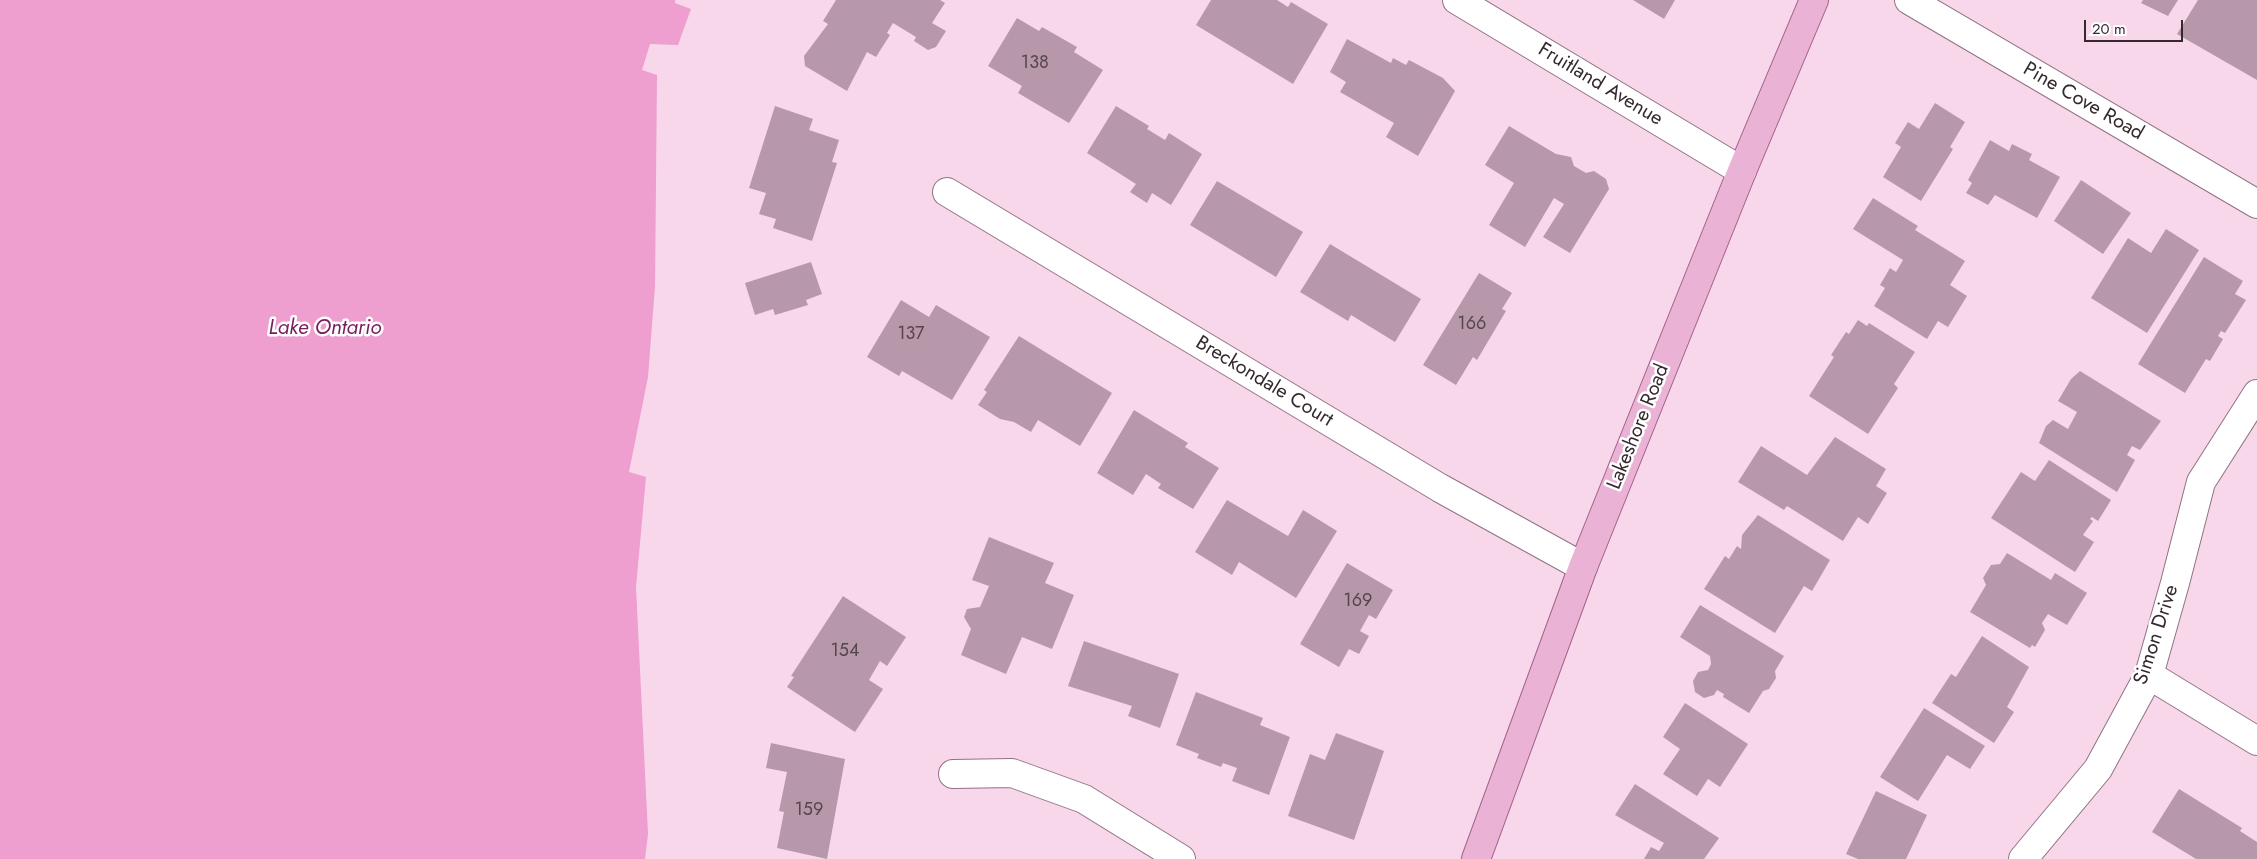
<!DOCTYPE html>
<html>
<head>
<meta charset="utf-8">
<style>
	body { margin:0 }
	#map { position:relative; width:2257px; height:859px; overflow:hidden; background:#f8d7ea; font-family:Jost,sans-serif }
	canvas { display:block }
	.scale { position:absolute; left:2084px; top:20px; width:99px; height:22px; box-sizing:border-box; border:2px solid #352930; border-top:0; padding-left:6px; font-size:15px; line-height:18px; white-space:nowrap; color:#352930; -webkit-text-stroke:4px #fff; paint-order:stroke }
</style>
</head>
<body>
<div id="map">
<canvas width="2257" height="859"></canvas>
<div class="scale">20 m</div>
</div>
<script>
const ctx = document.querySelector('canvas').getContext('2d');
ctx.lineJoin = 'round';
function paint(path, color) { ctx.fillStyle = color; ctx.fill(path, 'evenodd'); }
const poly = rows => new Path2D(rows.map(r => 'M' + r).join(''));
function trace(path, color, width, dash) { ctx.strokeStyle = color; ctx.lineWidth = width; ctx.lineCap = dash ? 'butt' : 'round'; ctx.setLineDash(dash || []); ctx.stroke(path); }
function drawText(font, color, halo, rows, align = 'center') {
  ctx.font = font + ' Jost,sans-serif'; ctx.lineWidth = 5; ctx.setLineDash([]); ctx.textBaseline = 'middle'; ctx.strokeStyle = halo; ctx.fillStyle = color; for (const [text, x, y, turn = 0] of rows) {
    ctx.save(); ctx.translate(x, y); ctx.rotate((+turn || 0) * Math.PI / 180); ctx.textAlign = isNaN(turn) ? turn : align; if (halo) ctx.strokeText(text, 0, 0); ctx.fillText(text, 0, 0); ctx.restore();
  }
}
const water = poly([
	[0,0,675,0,675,3,691,9,678,45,650,44,642,70,657,75,655,286,648,377,629,472,646,477,636,587,648,834,645,859,0,859]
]);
const building = poly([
	[836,0,940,0,945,3,932,23,946,31,936,47,928,50,914,41,916,37,893,23,887,33,890,35,876,57,867,52,847,91,805,66,804,56,828,24,823,21],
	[1211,0,1277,0,1288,7,1291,2,1328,24,1293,84,1196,25],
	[1633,0,1675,0,1664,19],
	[2143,0,2178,0,2168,16,2141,3],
	[2198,0,2257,0,2257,80,2177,34],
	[1017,18,1039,31,1042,27,1077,47,1074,52,1103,70,1069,123,1018,93,1022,86,988,66],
	[1347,39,1391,63,1393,58,1406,65,1409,60,1443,78,1455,91,1418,156,1386,137,1394,123,1340,92,1346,82,1330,72],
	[1935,103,1965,122,1950,147,1953,149,1921,201,1883,177,1901,147,1895,143,1908,122,1919,129],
	[775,106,813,119,809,130,839,140,832,162,837,163,812,241,773,228,776,219,759,214,766,193,749,188],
	[1116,106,1149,126,1147,129,1165,140,1169,133,1202,154,1171,205,1152,193,1147,203,1130,192,1136,184,1087,153],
	[1509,126,1556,154,1571,157,1574,166,1586,173,1594,171,1606,179,1609,189,1570,253,1543,237,1564,204,1554,198,1525,247,1489,225,1514,183,1485,165],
	[1990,140,2009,151,2012,144,2032,154,2029,160,2060,177,2037,218,1995,195,1988,205,1966,193,1972,183,1968,180],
	[2081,180,2131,213,2103,254,2054,221],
	[1217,181,1303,232,1276,277,1190,225],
	[1873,198,1918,226,1915,230,1965,261,1950,285,1967,296,1948,327,1938,321,1927,339,1874,306,1885,288,1880,285,1890,268,1896,272,1903,260,1853,229],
	[2166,229,2199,250,2147,333,2091,298,2128,238,2151,253],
	[1330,244,1421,299,1395,342,1351,315,1348,321,1300,292],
	[2204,257,2243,281,2235,294,2246,300,2225,333,2221,331,2218,336,2223,339,2210,361,2206,359,2185,393,2138,364],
	[811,262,822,294,806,300,808,305,775,315,773,309,755,315,745,283],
	[1479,273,1512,293,1502,309,1506,311,1477,360,1473,357,1456,385,1423,365],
	[901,300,929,317,936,305,990,337,952,400,902,371,899,376,867,357],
	[1858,320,1867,326,1869,323,1915,352,1894,384,1898,388,1868,434,1809,396,1834,357,1831,355,1846,332,1849,334],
	[1019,336,1112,393,1080,446,1038,420,1031,432,1014,422,1000,419,978,405,987,392,984,390],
	[2080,371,2161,421,2140,450,2132,446,2127,455,2135,460,2117,492,2039,443,2046,426,2053,420,2068,429,2077,412,2058,401,2071,379],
	[1134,410,1188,443,1185,447,1219,468,1193,509,1158,488,1161,484,1146,474,1133,495,1097,473],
	[1835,437,1886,469,1876,486,1887,493,1868,524,1858,517,1843,541,1787,506,1784,510,1738,482,1761,446,1807,475],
	[2049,460,2111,500,2098,521,2092,517,2090,519,2093,521,2083,535,2094,542,2075,572,1991,518,2021,472,2035,481],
	[1227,500,1288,536,1303,510,1337,531,1296,598,1239,562,1232,575,1195,552],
	[1758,515,1830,560,1812,591,1804,586,1775,633,1704,589,1725,556,1729,559,1737,546,1741,549,1742,535],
	[989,537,1054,563,1045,583,1074,595,1052,649,1022,637,1006,674,961,655,971,629,964,617,967,609,980,607,989,586,972,580],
	[2007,553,2051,580,2055,573,2087,593,2067,625,2048,614,2042,623,2045,630,2035,647,2032,645,2030,648,1970,612,1986,585,1983,578,1991,565,2000,564],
	[1347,563,1393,590,1376,619,1369,615,1360,631,1369,636,1359,654,1349,649,1339,667,1300,644],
	[843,596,906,637,887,666,880,661,869,680,883,689,855,732,787,687,794,677,791,676],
	[1700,605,1784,656,1775,671,1776,678,1769,689,1763,691,1749,713,1723,697,1724,694,1717,690,1714,695,1704,698,1695,692,1693,681,1698,672,1708,670,1711,664,1710,656,1680,637],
	[1982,636,2029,667,2007,707,2014,712,1994,743,1932,703,1951,674,1956,677],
	[1084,641,1179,674,1160,728,1128,716,1132,706,1068,686],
	[1196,692,1263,718,1260,725,1290,737,1269,795,1232,781,1237,768,1223,763,1221,767,1197,758,1199,754,1176,745],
	[1685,703,1748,744,1720,787,1708,779,1697,796,1663,774,1680,749,1663,737],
	[1924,708,1985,746,1970,769,1947,755,1918,801,1880,777],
	[1336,733,1384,751,1354,840,1288,816,1310,754,1325,760],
	[771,743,845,759,827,859,777,848,784,812,779,811,787,772,766,768],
	[1635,784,1719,838,1704,859,1644,859,1651,847,1659,851,1664,843,1615,815],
	[2179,789,2242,828,2240,831,2257,842,2257,859,2196,859,2152,832],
	[1876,791,1927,815,1906,859,1858,859,1846,854]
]);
const street = poly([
	[1457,0,1742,171],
	[1909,0,2257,204],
	[947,192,1440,488,1583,567],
	[2149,675,2257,741],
	[953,774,1012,773,1084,799,1181,859],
	[2023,859,2098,769,2149,675,2175,583,2201,482,2257,394]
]);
const primary = poly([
	[1476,859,1583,567,1742,171,1814,0]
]);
const numberNames = [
	["138",1035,64],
	["166",1472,325],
	["137",911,335],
	["169",1358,602],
	["154",845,652],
	["159",809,811]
];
const streetNames = [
	["Fruitland Avenue",1600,85,31],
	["Pine Cove Road",2083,102,30],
	["Breckondale Court",1264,382,31],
	["Lakeshore Road",1639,427,-68],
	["Simon Drive",2157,635,-72]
];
const waterNames = [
	["Lake Ontario",325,329]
];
paint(water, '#ee9ecf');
paint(building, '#b798aa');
trace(street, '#907384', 30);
trace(primary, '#a2628a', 30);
trace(street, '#fff', 28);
trace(primary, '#eab3d6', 28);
drawText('18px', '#56454e', null, numberNames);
drawText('20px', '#352930', '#fff', streetNames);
drawText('italic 21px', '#781d5d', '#fff', waterNames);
</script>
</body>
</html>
